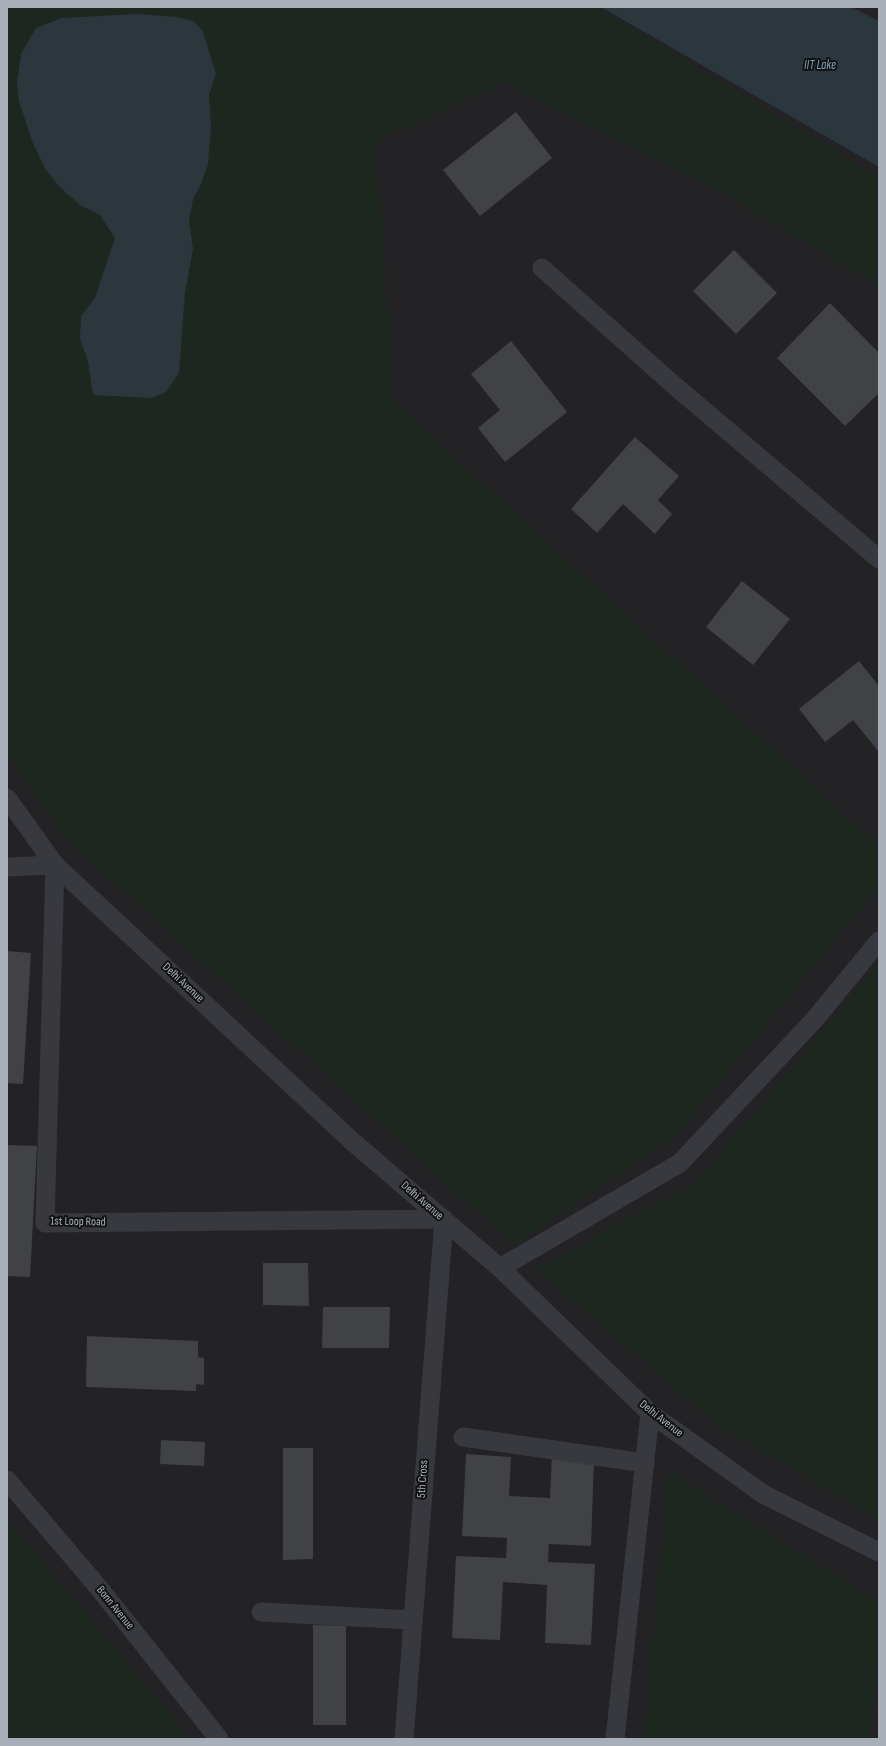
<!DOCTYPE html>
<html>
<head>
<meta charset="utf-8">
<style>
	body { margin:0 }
	#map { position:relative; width:886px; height:1746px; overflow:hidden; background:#171719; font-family:"Sofia Sans Condensed",sans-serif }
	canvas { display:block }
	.frame { position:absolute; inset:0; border:8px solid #a8afb9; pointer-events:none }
</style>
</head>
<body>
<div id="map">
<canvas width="886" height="1746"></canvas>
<div class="frame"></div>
</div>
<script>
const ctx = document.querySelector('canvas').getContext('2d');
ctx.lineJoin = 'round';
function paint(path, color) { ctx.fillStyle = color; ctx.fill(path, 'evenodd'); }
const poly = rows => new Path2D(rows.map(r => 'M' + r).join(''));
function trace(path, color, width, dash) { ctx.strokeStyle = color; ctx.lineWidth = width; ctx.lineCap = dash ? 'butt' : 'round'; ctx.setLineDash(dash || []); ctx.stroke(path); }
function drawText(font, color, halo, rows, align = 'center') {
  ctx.font = font + ' "Sofia Sans Condensed",sans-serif'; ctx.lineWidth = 4; ctx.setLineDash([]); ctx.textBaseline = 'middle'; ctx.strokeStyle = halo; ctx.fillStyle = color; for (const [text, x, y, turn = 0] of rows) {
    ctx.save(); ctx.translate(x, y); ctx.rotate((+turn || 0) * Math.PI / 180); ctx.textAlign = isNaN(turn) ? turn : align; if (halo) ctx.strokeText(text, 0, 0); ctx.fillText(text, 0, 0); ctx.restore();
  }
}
const built = poly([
	[7,7,879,7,879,1739,7,1739]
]);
const green = poly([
	[7,7,598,7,879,178,879,286,733,199,505,82,376,141,394,402,879,846,879,886,676,1136,514,1245,68,841,7,755],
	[879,964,879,1519,719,1426,536,1269,696,1182],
	[669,1472,879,1602,879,1649,869,1739,643,1739],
	[7,1519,191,1739,7,1739]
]);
const water = poly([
	[601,7,851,7,879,21,879,167],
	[137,14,175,17,194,21,203,32,216,74,209,94,211,126,208,164,201,184,193,199,189,220,193,249,185,292,179,373,166,392,152,398,93,395,88,361,80,339,81,316,95,298,115,238,100,215,80,205,59,186,46,170,32,141,19,101,17,84,21,54,36,28,62,18]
]);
const building = poly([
	[516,112,552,158,480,216,443,170],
	[734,250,777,293,736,334,693,291],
	[830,303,879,353,879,393,845,426,777,358],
	[511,341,567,412,505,462,478,428,500,410,471,374],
	[635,437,679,476,658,500,672,514,655,534,623,504,597,533,571,509],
	[742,581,790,619,753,665,706,627],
	[859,661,879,686,879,752,853,720,825,742,799,709],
	[7,951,31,953,23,1084,7,1083],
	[7,1145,37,1146,30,1277,7,1276],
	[263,1263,308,1263,309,1306,263,1305],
	[323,1307,390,1307,389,1348,322,1348],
	[87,1336,198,1341,198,1357,204,1358,204,1385,196,1384,196,1391,86,1387],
	[161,1440,205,1442,204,1466,160,1464],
	[283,1448,313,1448,313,1559,283,1560],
	[466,1454,511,1457,509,1496,550,1498,552,1455,594,1460,591,1546,549,1544,548,1562,595,1564,591,1645,545,1643,547,1585,503,1582,500,1640,452,1638,456,1556,506,1558,507,1538,462,1536],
	[313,1625,346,1626,346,1725,313,1725]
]);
const lane = poly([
	[542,268,675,386,879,559],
	[7,798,55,865,353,1142,500,1268,650,1413,763,1494,879,1552],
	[7,867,55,865,45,1223,444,1219,404,1739],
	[500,1268,680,1163,815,1019,879,941],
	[463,1437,645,1463],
	[7,1480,99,1588,219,1739],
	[261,1612,412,1620],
	[615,1739,650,1413]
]);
const streetNames = [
	["Delhi Avenue",183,983,43],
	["Delhi Avenue",422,1201,41],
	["1st Loop Road",78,1222,1],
	["Delhi Avenue",661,1419,38],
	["5th Cross",423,1479,-86],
	["Bonn Avenue",115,1608,51]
];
const waterNames = [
	["IIT Lake",820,66]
];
paint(built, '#232326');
paint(green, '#1e271f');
paint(water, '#2c373d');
paint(building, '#414246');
trace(lane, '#38393e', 19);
drawText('12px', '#a8afb9', '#121214', streetNames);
drawText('italic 13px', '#7fa0b5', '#121214', waterNames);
</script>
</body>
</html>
